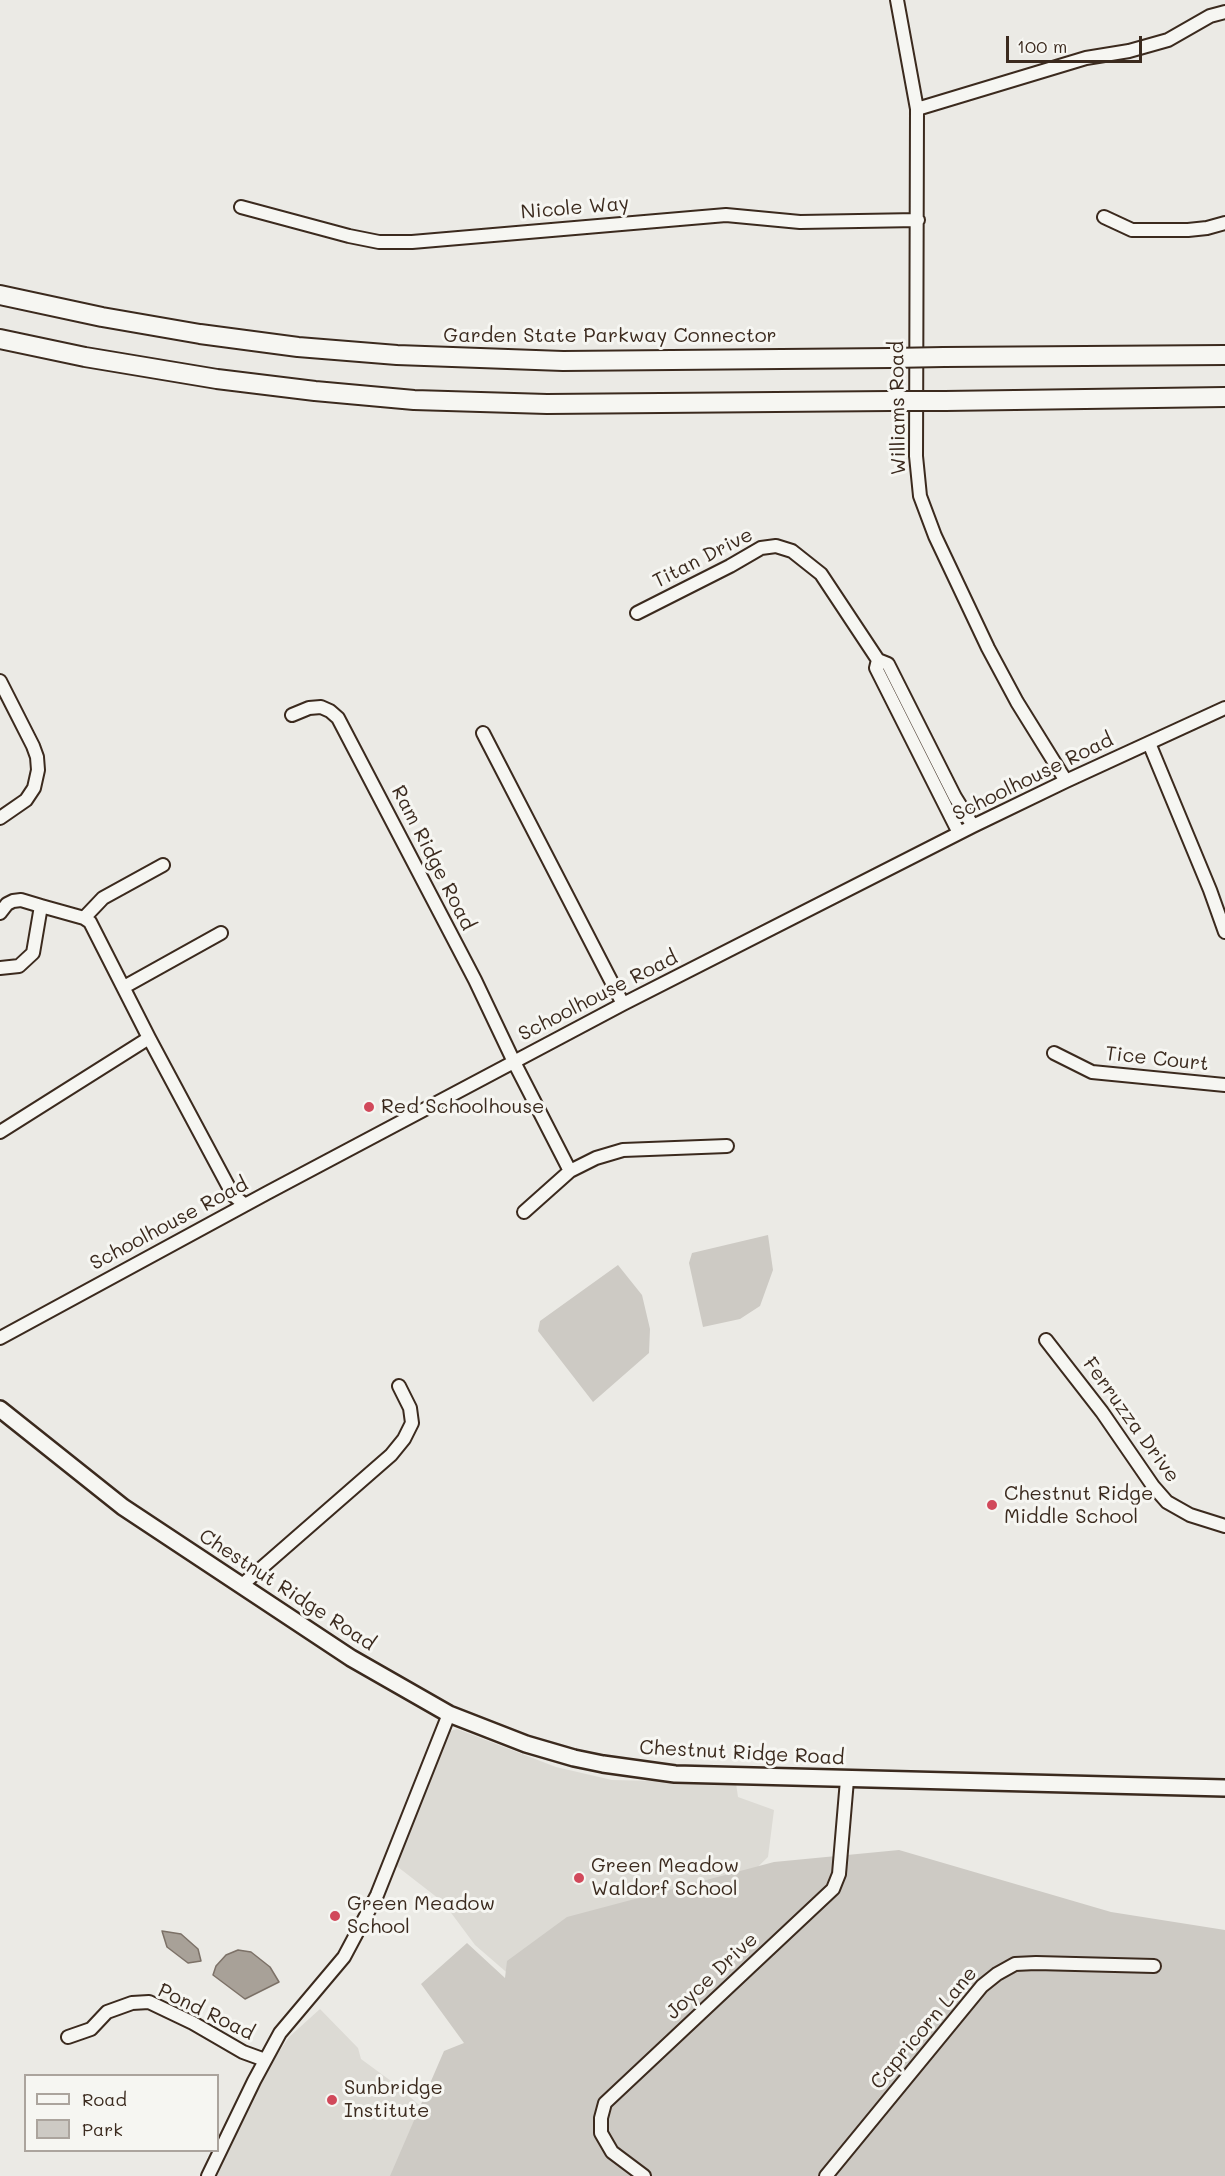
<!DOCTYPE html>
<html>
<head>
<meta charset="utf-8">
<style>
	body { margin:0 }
	#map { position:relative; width:1225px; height:2176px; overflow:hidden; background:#ebeae5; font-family:Mali,sans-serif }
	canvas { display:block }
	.legend { position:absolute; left:24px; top:2074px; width:195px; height:78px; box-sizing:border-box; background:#f6f6f2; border:2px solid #aba49d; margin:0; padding:8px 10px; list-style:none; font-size:18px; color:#3b2a1e }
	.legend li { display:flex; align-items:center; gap:12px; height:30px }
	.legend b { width:30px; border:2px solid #aba49d }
	.scale { position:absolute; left:1006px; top:36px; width:136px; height:27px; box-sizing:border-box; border:3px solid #3b2a1e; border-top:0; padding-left:8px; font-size:18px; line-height:21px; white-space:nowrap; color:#3b2a1e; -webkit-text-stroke:4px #f6f6f2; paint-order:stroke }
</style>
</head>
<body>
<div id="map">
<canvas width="1225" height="2176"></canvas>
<ul class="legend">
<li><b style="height:8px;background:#f6f6f2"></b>Road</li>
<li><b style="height:16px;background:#cdcac4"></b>Park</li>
</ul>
<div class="scale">100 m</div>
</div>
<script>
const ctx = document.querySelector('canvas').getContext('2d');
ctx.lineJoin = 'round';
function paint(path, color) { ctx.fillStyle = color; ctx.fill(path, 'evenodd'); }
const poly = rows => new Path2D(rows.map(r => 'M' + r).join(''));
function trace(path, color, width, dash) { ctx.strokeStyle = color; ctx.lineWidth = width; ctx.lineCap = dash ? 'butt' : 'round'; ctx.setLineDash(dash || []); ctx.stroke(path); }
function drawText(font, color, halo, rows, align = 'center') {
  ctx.font = font + ' Mali,sans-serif'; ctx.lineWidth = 6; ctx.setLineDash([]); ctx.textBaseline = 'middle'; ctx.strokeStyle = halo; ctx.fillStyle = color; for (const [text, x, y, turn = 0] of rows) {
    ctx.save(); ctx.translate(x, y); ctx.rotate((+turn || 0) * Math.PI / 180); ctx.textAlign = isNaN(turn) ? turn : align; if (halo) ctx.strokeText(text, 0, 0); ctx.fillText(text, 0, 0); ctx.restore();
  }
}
const built = poly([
	[457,1729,556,1767,612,1780,736,1783,738,1797,774,1810,768,1857,706,1917,644,1892,595,1939,542,2003,475,1945,443,1902,394,1864,447,1732],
	[320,2009,358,2048,361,2059,391,2081,424,2109,476,2176,213,2176,253,2091,289,2037]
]);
const green = poly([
	[768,1235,773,1270,760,1306,740,1319,703,1327,689,1263,692,1253],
	[618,1265,642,1295,650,1329,649,1353,593,1402,538,1331,540,1321],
	[899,1850,1111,1912,1225,1930,1225,2176,390,2176,444,2051,464,2043,421,1984,467,1943,505,1978,507,1961,567,1917,774,1862]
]);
const water = poly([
	[162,1931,181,1934,198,1949,201,1961,188,1963,167,1947,162,1931],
	[238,1950,251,1952,270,1967,279,1982,245,1999,213,1975,216,1966,226,1955,238,1950]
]);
const minor = poly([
	[897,0,917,109,916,456,920,496,935,536,988,648,1017,702,1066,781],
	[917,109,1086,58,1129,51,1168,40,1210,16,1225,12],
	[241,207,349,236,379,242,412,242,726,215,800,222,918,220],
	[1104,217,1132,230,1188,230,1207,228,1225,223],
	[637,613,730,566,761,548,776,546,792,551,821,574,878,660,888,664,955,797,973,826],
	[878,660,876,668,959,833],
	[0,681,33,746,37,757,38,770,34,788,26,800,0,818],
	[292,715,309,708,321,707,330,711,338,718,475,980,514,1062,570,1171],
	[483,733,623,1004],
	[1149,743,1210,890,1225,932],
	[41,906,84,918,90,922,149,1038,233,1195,245,1205],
	[0,913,7,904,13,901,21,900,41,906,33,953,19,966,0,968],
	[84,918,103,898,163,865],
	[124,987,221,933],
	[1054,1053,1092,1072,1225,1085],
	[0,1132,149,1038],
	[524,1212,570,1171,596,1158,623,1150,727,1146],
	[0,1338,267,1193,623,1004,973,826,1066,781,1225,708],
	[1046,1340,1102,1412,1153,1486,1167,1502,1190,1515,1225,1526],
	[242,1585,391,1455,404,1439,412,1423,410,1408,399,1386],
	[68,2037,91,2029,107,2012,132,2003,149,2002,193,2023,243,2052,265,2060],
	[208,2176,254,2081,280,2033,344,1957,377,1895,449,1714],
	[644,2176,612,2152,601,2133,601,2118,605,2103,833,1889,839,1874,847,1780],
	[826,2176,982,1986,997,1974,1015,1964,1036,1963,1154,1966]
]);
const major = poly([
	[0,1409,123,1507,351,1658,449,1714,526,1744,574,1758,603,1764,675,1774,1225,1788]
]);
const highway = poly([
	[0,295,102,317,200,334,298,347,397,355,563,361,891,358],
	[0,339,85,357,217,379,315,391,414,400,547,404,890,401],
	[944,357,1225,355],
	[945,401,1225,397]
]);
const highwayBridge = poly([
	[891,358,944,357],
	[890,401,945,401]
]);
const markers = [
	[369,1107,6,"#d1495b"],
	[992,1505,6,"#d1495b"],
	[579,1878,6,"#d1495b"],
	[335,1916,6,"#d1495b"],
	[332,2100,6,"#d1495b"]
];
const streetNames = [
	["Nicole Way",575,208,-5],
	["Garden State Parkway Connector",610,336],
	["Williams Road",898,408,-91],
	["Titan Drive",703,558,-27],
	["Schoolhouse Road",1033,777,-26],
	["Ram Ridge Road",433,858,63],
	["Schoolhouse Road",598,996,-27],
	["Tice Court",1157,1059,6],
	["Schoolhouse Road",169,1224,-28],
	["Ferruzza Drive",1131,1420,54],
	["Chestnut Ridge Road",287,1590,33],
	["Chestnut Ridge Road",742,1753,3],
	["Joyce Drive",712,1976,-43],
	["Pond Road",206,2012,26],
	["Capricorn Lane",924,2028,-50]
];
const poiNames = [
	["Red Schoolhouse",381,1107],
	["Chestnut Ridge",1004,1494],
	["Middle School",1004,1517],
	["Green Meadow",591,1866],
	["Waldorf School",591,1889],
	["Green Meadow",347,1904],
	["School",347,1927],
	["Sunbridge",344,2088],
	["Institute",344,2111]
];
paint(built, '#dcdad4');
paint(green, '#cdcac4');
paint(water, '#a8a198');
trace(water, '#7c7167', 1.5);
trace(minor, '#3b2a1e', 16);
trace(major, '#3b2a1e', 20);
trace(highway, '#3b2a1e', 22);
trace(minor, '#f6f6f2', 12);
trace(major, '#f6f6f2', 15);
trace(highway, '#f6f6f2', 18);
trace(highwayBridge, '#3b2a1e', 22, []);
trace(highwayBridge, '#f6f6f2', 18);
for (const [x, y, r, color] of markers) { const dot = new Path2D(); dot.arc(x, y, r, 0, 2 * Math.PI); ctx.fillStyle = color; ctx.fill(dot); trace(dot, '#f6f6f2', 2); }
drawText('20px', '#3b2a1e', '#f6f6f2', streetNames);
drawText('20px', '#3b2a1e', '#f6f6f2', poiNames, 'left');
</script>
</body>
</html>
